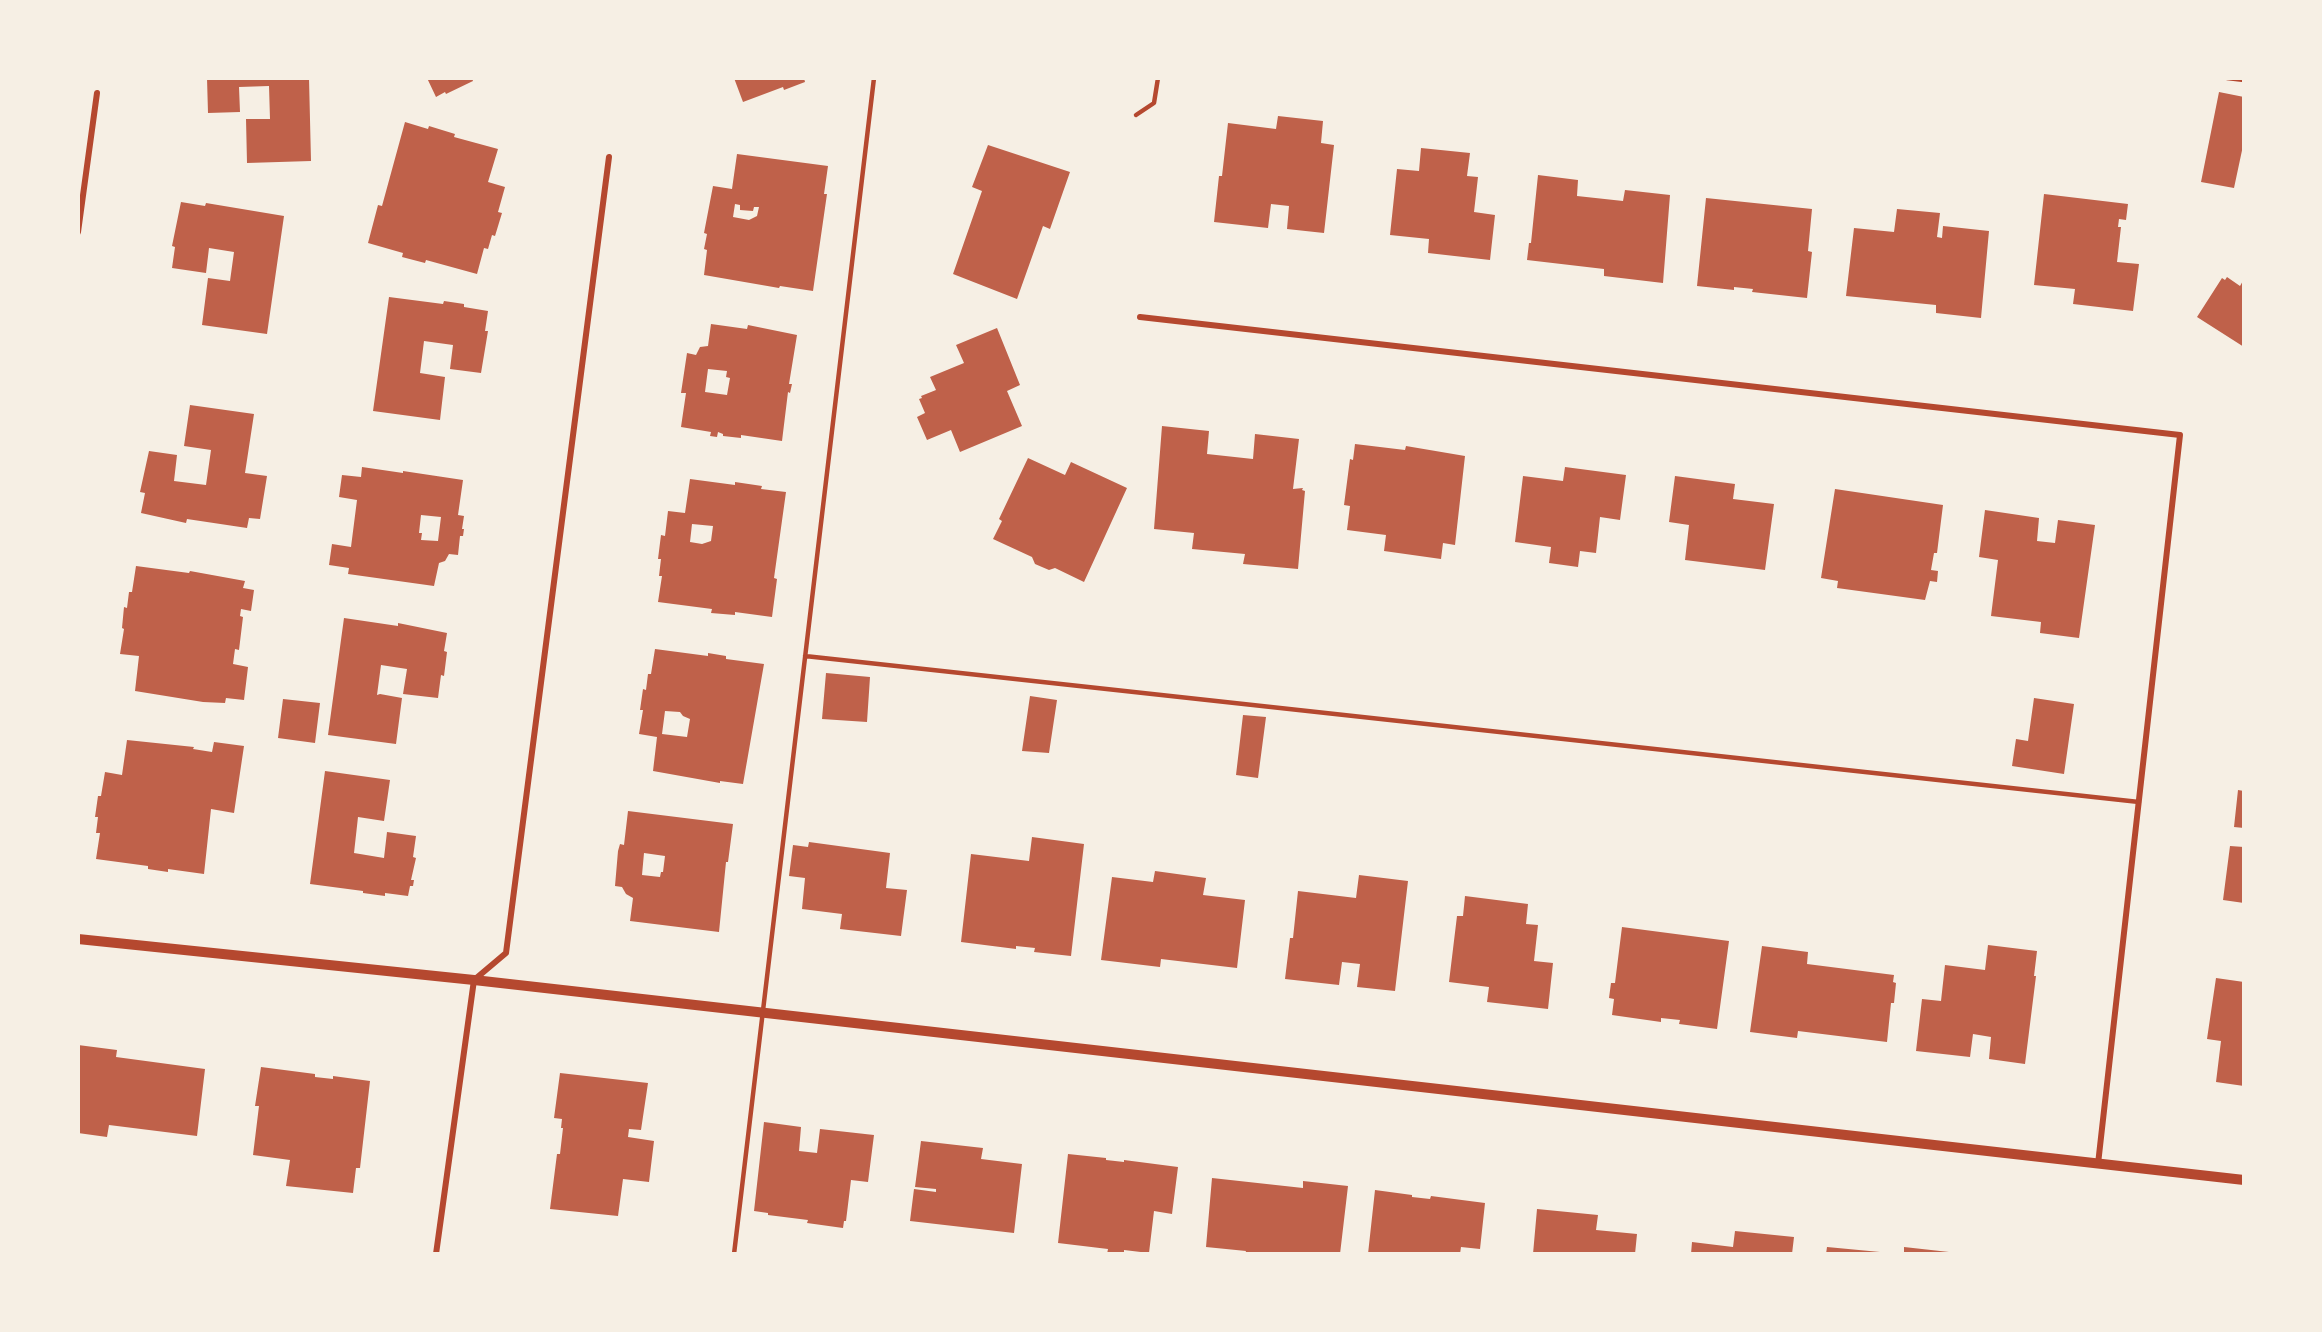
<!DOCTYPE html>
<html>
<head>
<meta charset="utf-8">
<style>
	body { margin:0 }
	#map { position:relative; width:2322px; height:1332px; overflow:hidden; background:#f6efe4; font-family:Jost,sans-serif }
	canvas { display:block }
	.frame { position:absolute; inset:0; border:80px solid #f6efe4; pointer-events:none }
</style>
</head>
<body>
<div id="map">
<canvas width="2322" height="1332"></canvas>
<div class="frame"></div>
</div>
<script>
const ctx = document.querySelector('canvas').getContext('2d');
ctx.lineJoin = 'round';
function paint(path, color) { ctx.fillStyle = color; ctx.fill(path, 'evenodd'); }
const poly = rows => new Path2D(rows.map(r => 'M' + r).join(''));
function trace(path, color, width, dash) { ctx.strokeStyle = color; ctx.lineWidth = width; ctx.lineCap = dash ? 'butt' : 'round'; ctx.setLineDash(dash || []); ctx.stroke(path); }
const building = poly([
	[207,78,309,78,311,161,247,163,246,119,270,119,269,86,239,87,240,112,208,113],
	[427,78,472,78,473,81,446,94,445,92,436,97],
	[734,78,804,78,805,82,784,90,783,87,743,102],
	[2219,92,2244,97,2244,141,2234,188,2201,182],
	[1278,116,1323,121,1321,143,1334,145,1324,233,1287,229,1289,206,1271,204,1268,228,1214,222,1219,176,1222,176,1228,123,1276,129],
	[405,122,428,129,429,126,455,134,454,137,498,149,488,182,505,187,498,212,502,213,495,236,492,235,488,249,484,248,477,274,426,260,425,263,402,257,403,253,368,243,378,205,382,206],
	[988,145,1070,172,1050,229,1043,226,1017,299,953,274,982,191,972,187],
	[1421,148,1470,153,1467,176,1478,177,1474,212,1495,215,1490,260,1428,253,1429,239,1390,235,1397,169,1419,171],
	[737,154,828,166,824,194,827,194,813,291,780,286,779,288,704,275,707,250,704,249,707,234,704,233,713,186,732,189],
	[735,204,740,205,740,210,753,211,754,207,759,207,757,216,749,220,733,217],
	[1538,175,1578,180,1577,196,1623,201,1625,190,1670,195,1663,283,1604,276,1604,269,1527,260,1529,243,1531,243],
	[2044,194,2128,204,2126,220,2119,219,2118,227,2121,227,2117,262,2139,264,2133,311,2073,304,2075,289,2034,285],
	[1706,198,1812,209,1808,251,1812,252,1807,298,1752,292,1753,289,1734,287,1734,290,1697,286],
	[181,202,205,206,206,203,284,216,267,334,202,325,208,278,230,281,234,252,209,248,206,273,172,268,175,247,172,246],
	[1897,209,1940,213,1937,237,1942,238,1943,226,1989,231,1981,318,1936,313,1936,305,1846,296,1854,228,1894,232],
	[2227,277,2240,286,2244,279,2244,347,2197,317,2222,278,2225,280],
	[389,297,443,304,444,301,464,304,464,307,488,311,485,331,488,331,481,373,450,369,453,345,424,341,420,373,445,377,440,420,373,411],
	[711,324,747,329,748,325,797,335,789,384,792,384,790,393,788,392,782,441,741,435,741,438,723,436,723,434,718,432,717,437,710,436,711,432,681,427,686,393,681,393,687,353,696,355,700,347,708,346],
	[708,369,727,371,726,377,730,378,727,395,705,392],
	[997,328,1020,385,1007,391,1022,426,960,452,951,430,927,440,917,417,925,413,919,399,922,398,921,396,936,390,930,377,964,363,956,345],
	[190,405,254,414,245,473,267,476,260,519,249,518,247,528,187,519,186,523,141,513,145,493,140,492,149,451,177,455,174,481,206,485,211,450,184,446],
	[1162,426,1209,431,1207,454,1253,459,1255,434,1299,439,1293,489,1303,488,1302,490,1305,491,1298,569,1243,564,1245,554,1192,549,1194,533,1154,529],
	[1355,444,1405,450,1406,446,1465,456,1455,545,1443,543,1441,559,1384,551,1386,535,1347,530,1350,506,1344,505,1350,459,1353,460],
	[1028,458,1065,475,1071,462,1127,488,1084,582,1055,568,1049,570,1035,564,1032,557,993,539,1002,521,999,519],
	[362,467,403,473,403,471,463,480,458,515,464,516,462,529,464,529,463,536,460,536,458,555,449,554,445,561,439,563,434,586,348,574,349,568,329,565,332,544,351,547,357,500,339,497,342,475,361,477],
	[421,515,441,517,438,541,421,540,422,533,419,533],
	[1565,467,1626,475,1620,520,1600,517,1596,553,1580,551,1578,567,1549,563,1551,547,1515,542,1523,476,1563,481],
	[1675,476,1735,484,1733,499,1774,504,1765,570,1685,560,1689,525,1669,522],
	[690,479,735,485,735,482,762,486,761,489,786,492,774,578,777,579,772,617,735,612,735,615,711,613,712,609,658,602,662,576,659,576,661,559,658,559,661,535,665,536,668,511,685,513],
	[692,524,713,526,711,541,702,544,690,542],
	[1835,489,1943,505,1937,553,1934,553,1931,570,1938,571,1937,582,1930,581,1925,600,1837,588,1838,581,1821,578],
	[1985,510,2039,518,2037,541,2055,543,2058,520,2095,525,2079,638,2040,633,2041,622,1991,616,1998,560,1979,557],
	[136,566,189,573,190,571,245,581,243,588,254,590,251,611,241,609,240,616,243,617,239,650,235,649,233,664,248,667,244,700,226,698,225,703,203,702,135,691,139,656,120,654,124,629,122,628,124,607,127,608,129,592,132,592],
	[344,618,398,626,398,623,447,633,444,651,447,652,444,676,441,675,438,698,403,694,407,669,381,665,377,695,380,694,402,698,396,744,328,735],
	[655,649,708,656,708,653,726,656,726,659,764,664,743,784,720,781,720,783,653,771,657,737,639,734,643,710,640,710,643,689,646,690,648,674,651,674],
	[665,711,680,712,683,716,690,719,687,737,662,734],
	[826,673,870,677,867,722,822,719],
	[1030,696,1057,700,1049,753,1022,751],
	[2034,698,2074,704,2064,774,2012,766,2016,739,2028,741],
	[283,699,320,703,315,743,278,738],
	[1243,715,1266,717,1258,778,1236,775],
	[127,740,194,747,193,749,212,752,214,742,244,746,234,813,211,809,204,874,168,869,168,872,148,869,148,866,96,859,100,833,96,833,98,817,95,817,98,796,101,796,105,772,122,775],
	[325,771,390,780,384,821,358,817,354,853,384,858,387,832,416,836,413,857,416,858,411,880,414,880,413,886,410,886,408,896,385,893,385,896,363,893,363,891,310,884],
	[2238,790,2244,791,2244,828,2234,827],
	[628,811,733,824,728,862,726,862,719,932,630,921,633,898,626,894,622,887,615,886,618,851,620,844,624,845],
	[644,853,665,856,663,872,661,872,660,877,642,875],
	[1032,837,1084,844,1071,956,1034,952,1035,948,1016,946,1016,949,961,942,971,854,1029,861],
	[809,842,890,853,886,888,907,890,901,936,840,929,842,914,802,909,805,878,789,876,793,845,808,847],
	[2230,846,2244,847,2244,903,2223,900],
	[1155,871,1206,878,1203,895,1245,900,1237,968,1161,959,1160,967,1101,960,1112,877,1153,882],
	[1359,875,1408,881,1395,991,1357,987,1360,964,1342,962,1339,985,1285,979,1290,938,1293,938,1298,891,1356,898],
	[1465,896,1528,904,1526,924,1538,925,1534,961,1553,963,1548,1009,1487,1002,1489,987,1449,982,1457,916,1463,916],
	[1622,927,1729,941,1717,1029,1679,1024,1680,1020,1661,1018,1661,1022,1612,1015,1614,999,1609,998,1611,983,1615,983],
	[1988,945,2037,951,2034,976,2036,976,2025,1064,1989,1059,1991,1037,1973,1034,1970,1057,1916,1051,1922,999,1941,1001,1945,965,1985,970],
	[1762,946,1808,952,1807,964,1894,975,1893,982,1896,983,1894,1003,1891,1003,1887,1042,1798,1031,1797,1038,1750,1032],
	[2216,978,2244,982,2244,1086,2216,1082,2221,1041,2207,1039],
	[78,1045,117,1050,116,1057,205,1069,197,1136,109,1125,107,1137,78,1133],
	[261,1067,315,1074,315,1077,333,1079,333,1076,370,1081,360,1168,356,1168,353,1193,286,1186,290,1160,253,1155,259,1106,255,1106],
	[560,1073,648,1083,641,1130,629,1129,628,1137,654,1141,649,1182,623,1179,618,1216,550,1209,557,1154,560,1154,563,1128,561,1128,562,1119,554,1118],
	[764,1122,801,1127,799,1151,817,1153,820,1129,874,1135,868,1182,851,1180,846,1221,844,1221,843,1228,807,1223,808,1220,768,1215,768,1213,754,1211],
	[921,1141,983,1148,981,1159,1022,1164,1014,1233,910,1221,914,1189,936,1192,936,1189,915,1187],
	[1068,1154,1106,1158,1106,1160,1124,1162,1124,1160,1178,1167,1172,1214,1154,1211,1149,1253,1124,1250,1124,1254,1107,1254,1108,1249,1058,1243],
	[1212,1178,1303,1188,1303,1181,1348,1186,1340,1254,1245,1254,1246,1251,1206,1247],
	[1375,1190,1412,1195,1412,1197,1430,1199,1431,1196,1485,1203,1480,1249,1461,1247,1460,1254,1368,1254],
	[1537,1209,1598,1215,1596,1230,1637,1234,1635,1254,1533,1254],
	[1735,1231,1794,1237,1792,1254,1691,1254,1692,1242,1733,1247],
	[1827,1247,1880,1252,1880,1254,1826,1254],
	[1904,1247,1949,1252,1949,1254,1904,1254]
]);
const service = poly([
	[2227,78,2244,80],
	[1136,115,1154,103,1158,78],
	[805,656,2139,802],
	[734,1254,874,78]
]);
const minor = poly([
	[78,232,97,93],
	[1140,317,2180,435,2098,1164],
	[436,1254,474,980,506,953,609,157]
]);
const tertiary = poly([
	[78,939,474,980,2244,1180]
]);
paint(building, '#bf614a');
trace(service, '#b5482f', 4.5);
trace(minor, '#b5482f', 6);
trace(tertiary, '#b5482f', 10);
</script>
</body>
</html>
